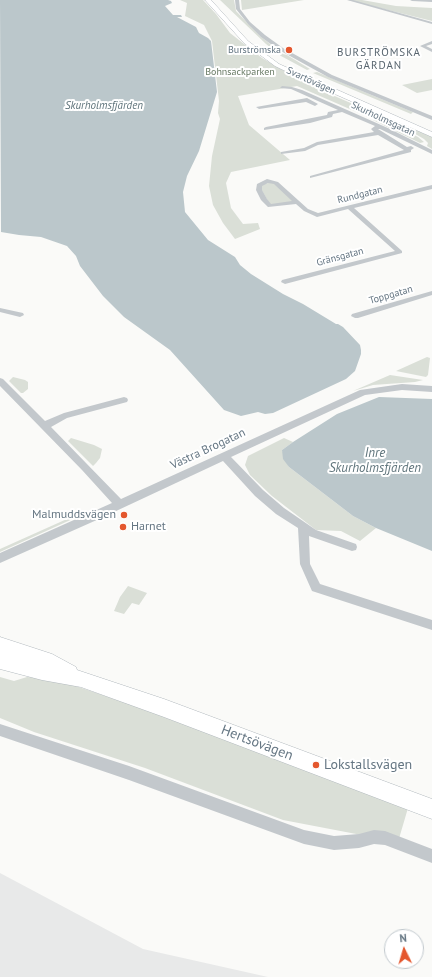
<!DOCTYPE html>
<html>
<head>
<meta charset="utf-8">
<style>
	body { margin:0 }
	#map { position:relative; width:432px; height:977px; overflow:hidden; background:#fafaf8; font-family:"PT Sans",sans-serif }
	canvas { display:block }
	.north { position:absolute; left:384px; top:929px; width:40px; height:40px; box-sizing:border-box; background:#fff; border:1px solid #c1c8cd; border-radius:50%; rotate:355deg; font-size:11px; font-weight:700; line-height:16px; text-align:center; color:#657683 }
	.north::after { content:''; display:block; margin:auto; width:14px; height:18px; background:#e4572e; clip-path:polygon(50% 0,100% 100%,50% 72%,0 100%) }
</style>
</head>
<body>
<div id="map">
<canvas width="432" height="977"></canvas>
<div class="north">N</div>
</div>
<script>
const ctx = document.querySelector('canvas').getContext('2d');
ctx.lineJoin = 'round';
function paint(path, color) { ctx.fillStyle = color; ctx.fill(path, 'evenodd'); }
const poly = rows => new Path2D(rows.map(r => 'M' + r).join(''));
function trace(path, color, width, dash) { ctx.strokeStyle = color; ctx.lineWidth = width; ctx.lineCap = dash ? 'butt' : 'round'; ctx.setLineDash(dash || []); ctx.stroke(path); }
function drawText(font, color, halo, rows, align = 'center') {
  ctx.font = font + ' "PT Sans",sans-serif'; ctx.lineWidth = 4; ctx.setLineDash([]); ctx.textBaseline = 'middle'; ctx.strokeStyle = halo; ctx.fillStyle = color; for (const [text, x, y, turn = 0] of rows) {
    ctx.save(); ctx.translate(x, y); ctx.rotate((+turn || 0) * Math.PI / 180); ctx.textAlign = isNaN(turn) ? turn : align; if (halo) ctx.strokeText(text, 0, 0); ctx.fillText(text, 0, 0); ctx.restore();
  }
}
const built = poly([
	[0,873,143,949,268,977,0,977]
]);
const green = poly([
	[180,0,203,0,216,14,230,33,262,58,307,84,369,111,374,115,368,117,297,86,238,96,249,125,290,160,231,172,226,183,231,208,243,224,258,223,260,229,235,239,223,223,213,205,209,186,212,156,220,119,218,113,219,101,212,41,204,25,185,16,187,3],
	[220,0,234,0,236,11,260,36,283,54,287,55,310,69,307,70,281,56,266,44],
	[241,0,304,0,242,10],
	[348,0,362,0,396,6,432,8,432,21],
	[317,72,374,96,413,112,411,114,313,73],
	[432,79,432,90,417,93,402,85],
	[373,120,379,120,396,126,418,137,424,142,420,143],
	[407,126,432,137,432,149,427,146,428,143,424,139,405,128],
	[273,182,297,202,270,205,259,185],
	[427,357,430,358,428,375,426,377,396,371],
	[390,375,423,380,415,382,373,385,353,391],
	[13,377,25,380,28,382,28,389,23,393,21,393,9,381],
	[71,438,94,445,102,449,100,458,96,463,93,466,68,441],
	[284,438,293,442,282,450,289,467,353,516,376,528,360,541,341,531,316,530,272,496,250,475,245,465,248,456],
	[87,510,88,512,0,552,0,549],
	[128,586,147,593,139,605,132,603,124,614,114,611,120,597],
	[0,677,14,681,27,677,52,678,162,715,408,808,398,842,283,820,145,768,34,732,0,718]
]);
const water = poly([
	[0,0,168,0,171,1,172,3,165,6,173,15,181,15,182,17,177,17,196,27,199,33,208,38,211,41,217,92,199,151,187,176,183,192,185,212,208,240,235,257,240,265,251,274,283,294,303,304,336,324,338,324,343,327,360,345,361,350,361,354,355,371,346,379,273,413,265,414,258,412,241,416,224,410,170,350,124,317,103,296,80,266,76,256,67,246,41,237,19,235,1,232],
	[379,397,432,399,432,551,376,528,353,516,289,467,283,459,282,450,293,442,337,414]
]);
const street = poly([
	[235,0,239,0,240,9,250,22,265,35,283,48,332,75,432,116,432,120,328,77,279,50,261,37,248,24,236,9,235,0],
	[347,0,353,0,432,22,432,24,347,0],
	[410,0,432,0,432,2,412,1,410,0],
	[432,41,432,44,426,46,432,49,432,52,420,46,432,41],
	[282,86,292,87,302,90,390,129,432,150,432,154,380,129,378,129,407,147,411,146,414,148,411,150,411,152,310,178,310,176,404,150,378,135,318,145,305,151,281,154,281,152,304,148,317,142,374,132,371,129,375,126,342,112,333,114,332,117,310,123,264,130,264,128,266,127,327,115,328,112,338,110,291,89,280,88,282,86],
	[307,98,318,104,315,106,306,102,259,109,256,107,307,98],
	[267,179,278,182,308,209,318,213,432,185,432,189,354,208,402,251,402,253,285,284,281,282,282,280,395,251,348,209,317,217,304,211,296,204,268,207,261,200,256,190,257,184,267,179],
	[268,183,274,184,292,201,271,204,267,199,262,190,262,186,268,183],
	[432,291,432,295,358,318,355,318,351,316,352,314,432,291],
	[0,308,23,313,24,315,20,317,0,312,0,308],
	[0,378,3,379,45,421,64,413,124,397,127,398,128,400,127,402,67,418,51,427,121,499,360,390,402,384,432,386,432,392,402,390,365,395,231,457,263,490,284,508,316,530,356,544,357,547,356,550,352,551,309,536,310,564,320,584,432,620,432,630,312,591,300,564,298,528,276,514,255,496,223,461,99,519,0,563,0,553,112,503,82,470,0,386,0,378],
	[0,724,129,766,304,830,334,836,359,834,374,830,385,831,432,849,432,863,385,845,374,844,359,848,334,850,304,844,129,780,0,736,0,724]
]);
const secondary = poly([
	[205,0,211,0,248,41,279,64,432,132,432,137,310,83,275,66,244,43,205,0],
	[0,637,52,654,76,667,77,670,164,699,432,799,432,819,164,717,81,687,42,680,0,669,0,653,5,654,0,653,0,637]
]);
const markers = [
	[289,50,4,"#e4572e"],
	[124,515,4,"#e4572e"],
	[123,527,4,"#e4572e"],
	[316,765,4,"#e4572e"]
];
const farPoinames = [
	["Burströmska",281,50]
];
const farParknames = [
	["Bohnsackparken",240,72]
];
const farStreetnames = [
	["Svartövägen",311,81,25],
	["Skurholmsgatan",383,119,25],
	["Rundgatan",360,195,-14],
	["Gränsgatan",340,257,-15],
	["Toppgatan",391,295,-16]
];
const farNeighbourhoodnames = [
	["BURSTRÖMSKA",379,53],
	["GÄRDAN",379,66]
];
const farWaternames = [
	["Skurholmsfjärden",104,106]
];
const streetNames = [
	["Västra Brogatan",208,449,-25]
];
const poiNames = [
	["Malmuddsvägen",116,515],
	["Harnet",131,527,"left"]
];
const waterNames = [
	["Inre",375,453],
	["Skurholmsfjärden",375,468]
];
const nearStreetnames = [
	["Hertsövägen",257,743,21]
];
const nearPoinames = [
	["Lokstallsvägen",324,765]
];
paint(built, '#e8e9e9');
paint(green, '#dadfd7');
paint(water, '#bbc7cb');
trace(secondary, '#b3babf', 1);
paint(street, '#c3c8cc');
paint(secondary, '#fff');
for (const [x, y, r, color] of markers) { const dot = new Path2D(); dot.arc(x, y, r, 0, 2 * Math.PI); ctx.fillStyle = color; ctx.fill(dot); trace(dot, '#fff', 1.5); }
drawText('10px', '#657683', '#fff', farPoinames, 'right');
drawText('10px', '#687a64', '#fff', farParknames);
drawText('10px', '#657683', '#fff', farStreetnames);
ctx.letterSpacing = '1px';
drawText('11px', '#57646e', '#fff', farNeighbourhoodnames);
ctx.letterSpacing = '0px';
drawText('italic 11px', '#60757c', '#fff', farWaternames);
drawText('12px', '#657683', '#fff', streetNames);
drawText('12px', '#657683', '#fff', poiNames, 'right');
drawText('italic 13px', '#60757c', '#fff', waterNames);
drawText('14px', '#657683', '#fff', nearStreetnames);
drawText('14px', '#657683', '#fff', nearPoinames, 'left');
</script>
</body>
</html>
